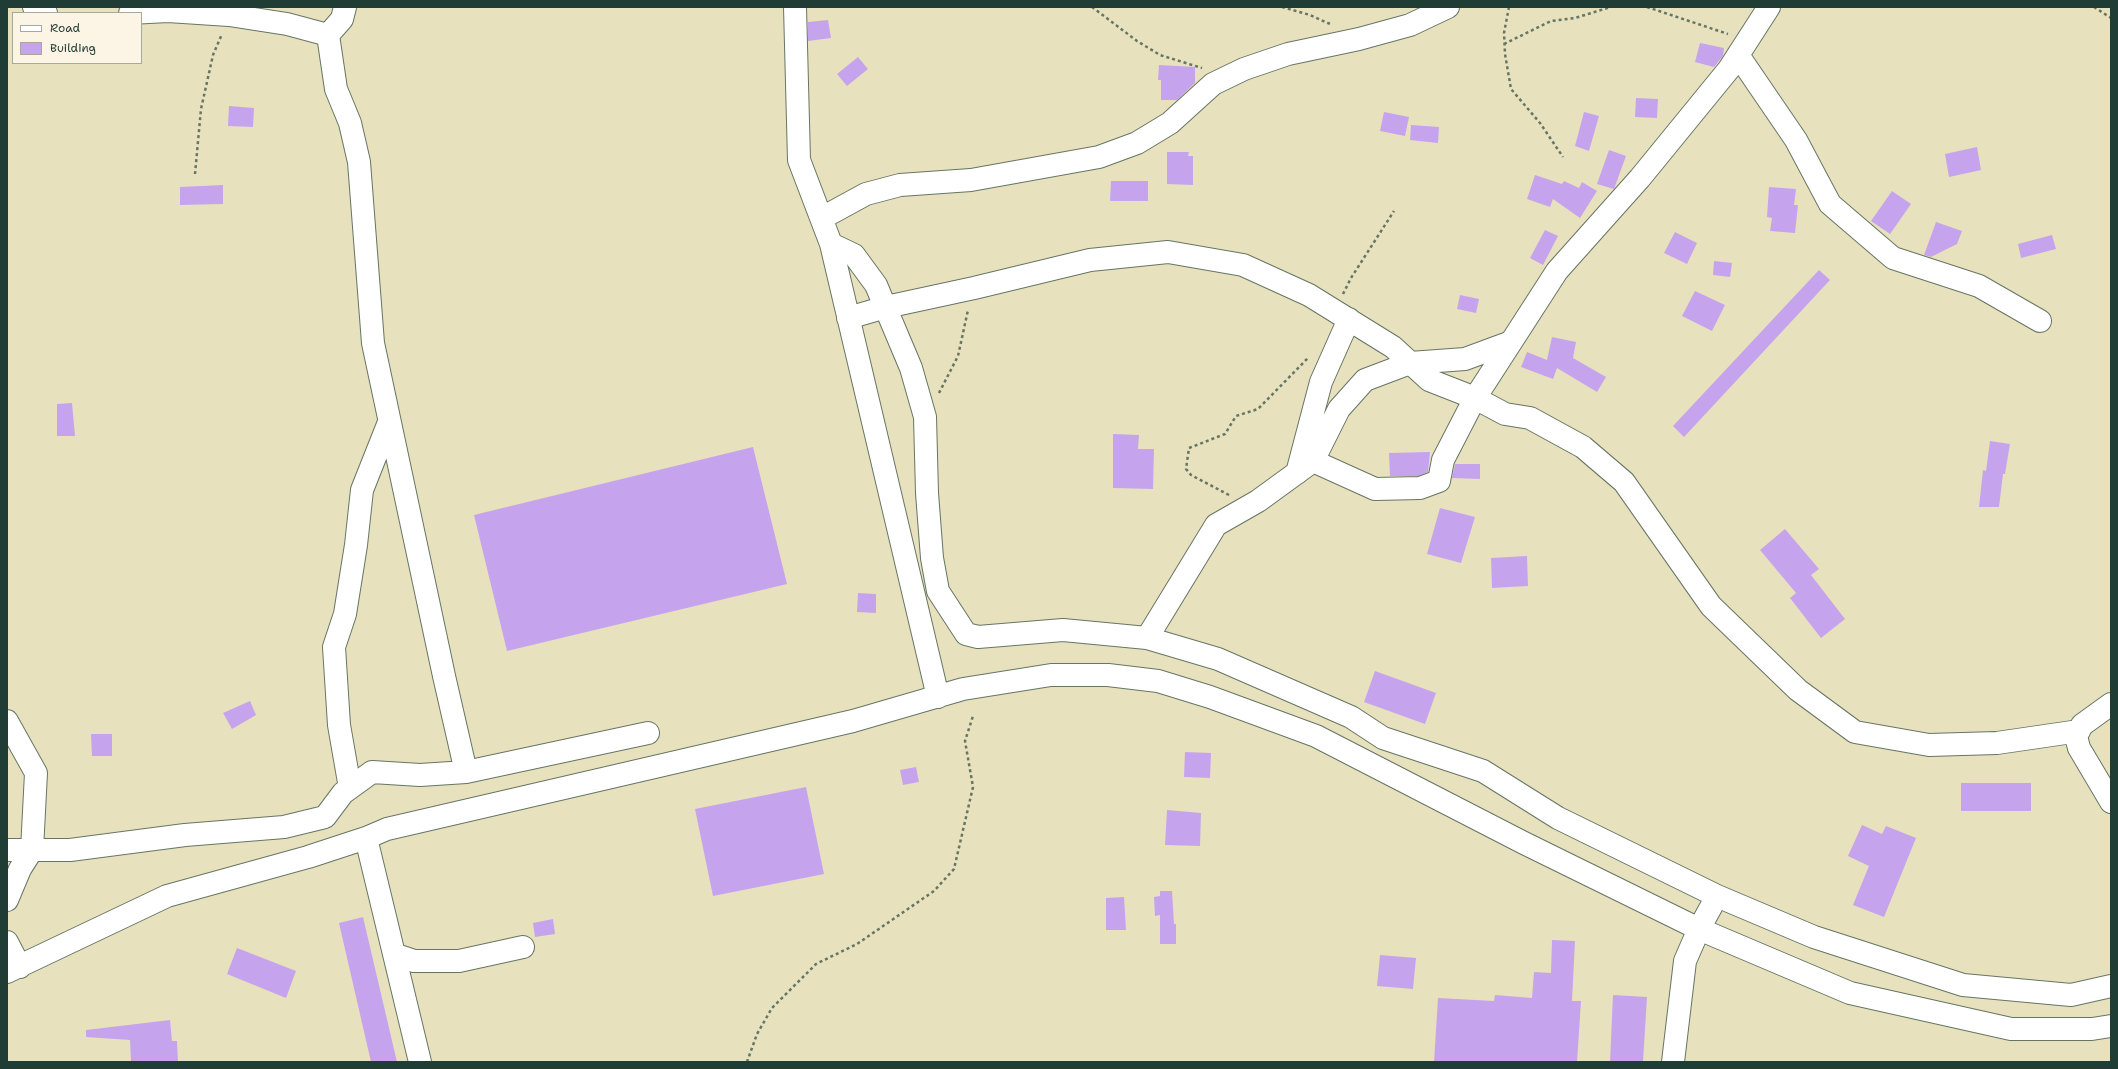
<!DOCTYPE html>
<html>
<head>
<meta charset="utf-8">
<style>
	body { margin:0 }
	#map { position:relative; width:2118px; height:1069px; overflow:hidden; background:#e8e1bd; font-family:"Shantell Sans",sans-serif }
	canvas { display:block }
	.frame { position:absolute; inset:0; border:8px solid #1f3d34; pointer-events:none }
	.legend { position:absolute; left:12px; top:12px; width:130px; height:52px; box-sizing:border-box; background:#fcf5e5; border:1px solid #a4ab9e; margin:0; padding:5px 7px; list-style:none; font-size:12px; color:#1f3d34 }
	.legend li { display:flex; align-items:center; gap:8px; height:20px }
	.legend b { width:20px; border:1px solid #a4ab9e }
</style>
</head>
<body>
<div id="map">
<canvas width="2118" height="1069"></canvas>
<div class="frame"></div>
<ul class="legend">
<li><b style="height:5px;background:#fff"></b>Road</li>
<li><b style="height:11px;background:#c6a4ed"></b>Building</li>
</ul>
</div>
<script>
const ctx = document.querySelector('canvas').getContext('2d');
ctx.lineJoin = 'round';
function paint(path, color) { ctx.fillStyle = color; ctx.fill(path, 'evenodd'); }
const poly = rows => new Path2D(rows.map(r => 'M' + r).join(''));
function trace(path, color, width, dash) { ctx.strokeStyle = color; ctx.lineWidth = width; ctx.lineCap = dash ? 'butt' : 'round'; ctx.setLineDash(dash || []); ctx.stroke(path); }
const building = poly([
	[828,20,831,38,808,41,808,22],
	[1700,43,1724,48,1723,56,1714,67,1695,62],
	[858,57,868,69,847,86,837,74],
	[1159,65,1195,67,1195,83,1177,100,1161,100,1161,80,1158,80],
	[1636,98,1658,99,1657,118,1635,117],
	[229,106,254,108,253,127,228,126],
	[1384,112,1409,117,1405,136,1380,131],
	[1584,112,1599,116,1589,151,1575,146],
	[1411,125,1439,127,1438,143,1410,140],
	[1977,147,1981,170,1949,177,1945,154],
	[1609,150,1626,156,1614,189,1597,184],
	[1167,152,1189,152,1188,156,1193,156,1193,185,1167,184],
	[1535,175,1562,184,1564,181,1579,188,1582,182,1597,191,1580,218,1553,199,1550,207,1527,199],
	[1111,181,1148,181,1148,201,1110,201],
	[223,185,223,204,180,205,180,187],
	[1769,187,1796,189,1794,205,1798,205,1795,233,1770,231,1772,218,1767,217],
	[1892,191,1911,204,1890,234,1871,221],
	[1936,222,1962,231,1957,244,1931,257,1924,255],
	[1545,230,1558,236,1543,265,1530,258],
	[1675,232,1697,243,1687,264,1664,253],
	[2052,235,2056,249,2021,258,2018,244],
	[1714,261,1732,263,1730,277,1713,275],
	[1819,270,1830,280,1684,437,1673,426],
	[1695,291,1725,305,1712,331,1682,316],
	[1460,295,1479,299,1476,313,1457,309],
	[1552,337,1576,342,1573,358,1606,377,1597,392,1557,368,1553,379,1521,367,1527,352,1547,360],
	[72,403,75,436,57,436,57,404],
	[1113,434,1139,435,1138,449,1154,449,1153,489,1113,488],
	[1990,441,2010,444,2005,474,2003,474,1999,507,1979,507,1983,470,1986,471],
	[753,447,787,584,507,651,474,515],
	[1430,452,1428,472,1418,476,1390,476,1389,453],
	[1455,464,1480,464,1480,479,1452,478],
	[1440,508,1475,517,1461,563,1427,554],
	[1785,529,1819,569,1811,575,1845,619,1821,638,1790,598,1796,593,1760,550],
	[1527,556,1528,586,1492,588,1491,558],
	[858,593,876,594,876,613,857,612],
	[1375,671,1436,693,1425,724,1364,702],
	[250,701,256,715,232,729,223,713],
	[91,734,112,734,112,756,92,756],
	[1185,752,1211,753,1210,778,1184,777],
	[916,767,919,782,903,785,900,770],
	[1961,783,2031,783,2031,811,1961,811],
	[806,787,824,874,713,896,695,809],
	[1167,810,1201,813,1200,846,1165,845],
	[1862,825,1882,834,1886,826,1916,838,1884,917,1853,905,1869,866,1848,856],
	[1160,891,1172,891,1174,924,1176,924,1176,944,1160,944,1160,915,1155,916,1154,897,1160,896],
	[1124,897,1126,930,1106,930,1106,898],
	[363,917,397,1062,371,1062,339,923],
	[553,919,555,934,535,937,533,923],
	[1552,940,1575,941,1572,1001,1581,1001,1577,1062,1434,1062,1438,998,1494,1001,1495,995,1532,998,1534,972,1551,973],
	[237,948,296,971,286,998,227,974],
	[1380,955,1416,958,1413,989,1377,986],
	[1613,995,1647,997,1643,1062,1610,1062],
	[170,1020,172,1041,177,1041,178,1062,131,1062,130,1040,86,1037,86,1030]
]);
const path = poly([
	[1092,7,1137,41,1160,55,1202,68],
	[1282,7,1310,15,1330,24],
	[1509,7,1504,33,1505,54,1511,89,1540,123,1563,157],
	[1647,7,1728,34],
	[2094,7,2111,18],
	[1504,44,1551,21,1575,18,1611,7],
	[195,174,201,109,213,55,222,34],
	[1343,294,1351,278,1394,211],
	[939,393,958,356,968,310],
	[1229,495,1191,475,1186,469,1189,448,1225,434,1236,416,1258,409,1308,358],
	[747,1062,757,1034,772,1008,816,964,857,944,934,891,954,869,973,787,965,741,973,716]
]);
const minor = poly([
	[34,7,46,13],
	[795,7,799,160,831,244,938,697],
	[130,13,168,11,229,15,287,24,328,35,342,19,345,7],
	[328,35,336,89,350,123,359,162,373,343,444,676,466,772,648,733],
	[1738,55,1796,140,1830,204,1893,258,1979,286,2040,321],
	[822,218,866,194,900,185,971,180,1099,157,1137,143,1170,123,1213,84,1244,69,1288,54,1359,39,1410,25,1448,7],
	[831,244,854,255,876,285,911,368,925,417,927,493,932,558,938,591,966,634,978,637,1063,630,1147,638,1216,525,1258,501,1313,461,1375,489,1420,488,1439,481,1443,460,1475,398,1505,414,1530,418,1583,447,1624,482,1711,606,1798,690,1855,732,1929,745,1997,743,2079,731],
	[848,318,886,307,974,288,1090,260,1168,252,1243,265,1309,295,1393,347,1429,380,1475,398,1557,271,1640,178,1729,69,1769,7],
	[1313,461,1339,409,1365,380,1410,363,1465,359,1511,342],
	[1297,473,1321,382,1349,319],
	[1147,638,1218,659,1351,717,1383,738,1483,771,1558,818,1717,896,1814,937,1963,985,2071,995,2111,986],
	[2111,704,2082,725,2076,736,2079,748,2111,802],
	[7,721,36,773,32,850,20,869,7,900],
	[350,788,339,725,334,647,345,614,356,545,362,490,389,422],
	[366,838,420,1062],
	[7,850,70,850,185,835,284,827,325,817,343,793,372,772,420,775,466,772],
	[7,942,20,967],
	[396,955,414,961,459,961,523,947],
	[7,972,167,896,308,857,366,838,387,829,853,721,963,689,1051,675,1108,675,1158,681,1210,697,1316,736,1524,843,1699,929,1850,993,2011,1029,2092,1029,2111,1026],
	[1673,1062,1685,961,1699,929,1717,896]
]);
paint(building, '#c6a4ed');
trace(minor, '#657664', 24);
trace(path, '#657664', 2.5, [3, 3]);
trace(minor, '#fff', 22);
</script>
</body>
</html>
